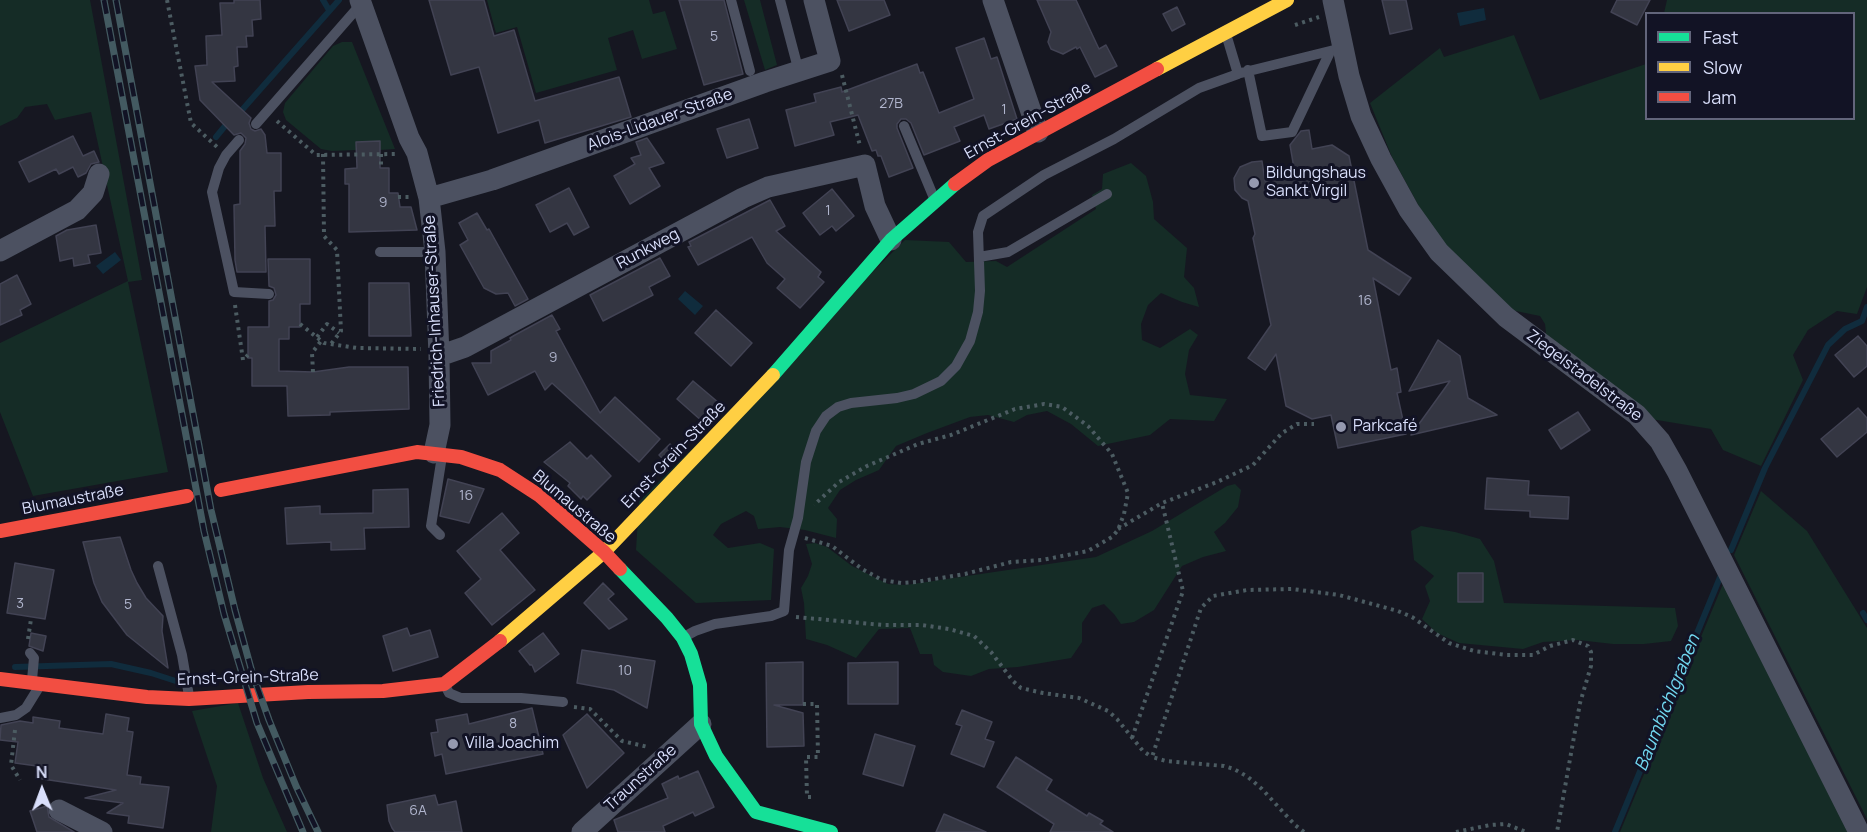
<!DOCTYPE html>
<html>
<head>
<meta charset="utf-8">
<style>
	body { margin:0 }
	#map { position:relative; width:1867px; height:832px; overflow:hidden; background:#161721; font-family:Manrope,sans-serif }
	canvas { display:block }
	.legend { position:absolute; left:1645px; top:12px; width:210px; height:108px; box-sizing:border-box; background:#121325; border:2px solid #62657b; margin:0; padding:8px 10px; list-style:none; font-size:18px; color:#d9dffb }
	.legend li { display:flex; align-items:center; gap:12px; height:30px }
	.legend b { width:30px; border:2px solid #62657b }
	.north { position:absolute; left:12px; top:760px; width:60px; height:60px; -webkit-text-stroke:4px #121325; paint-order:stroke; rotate:359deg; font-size:16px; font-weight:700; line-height:24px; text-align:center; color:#d9dffb }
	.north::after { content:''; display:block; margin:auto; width:21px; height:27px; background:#d9dffb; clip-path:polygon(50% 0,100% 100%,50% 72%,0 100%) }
</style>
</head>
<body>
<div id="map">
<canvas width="1867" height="832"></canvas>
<ul class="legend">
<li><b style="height:8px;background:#16e098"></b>Fast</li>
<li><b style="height:8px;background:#ffcf43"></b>Slow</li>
<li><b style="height:8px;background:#f24e42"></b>Jam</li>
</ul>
<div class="north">N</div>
</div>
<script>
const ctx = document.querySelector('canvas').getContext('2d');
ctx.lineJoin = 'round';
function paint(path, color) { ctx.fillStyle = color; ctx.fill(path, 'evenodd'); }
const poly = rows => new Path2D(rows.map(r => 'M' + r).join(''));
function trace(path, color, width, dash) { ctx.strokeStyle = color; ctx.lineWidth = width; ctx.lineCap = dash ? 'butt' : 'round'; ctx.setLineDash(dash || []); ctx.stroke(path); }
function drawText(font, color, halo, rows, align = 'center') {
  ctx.font = font + ' Manrope,sans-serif'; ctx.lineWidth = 6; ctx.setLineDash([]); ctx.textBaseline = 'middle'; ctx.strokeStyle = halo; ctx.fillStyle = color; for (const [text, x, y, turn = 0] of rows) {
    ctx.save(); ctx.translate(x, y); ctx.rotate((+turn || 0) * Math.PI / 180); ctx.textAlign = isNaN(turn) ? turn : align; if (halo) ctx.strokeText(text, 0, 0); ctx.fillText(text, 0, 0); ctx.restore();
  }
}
const green = poly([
	[0,0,90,0,142,280,128,282,168,472,33,496,0,412,0,343,128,281,91,112,55,120,47,104,25,107,17,118,0,126],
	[487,0,649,0,653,14,665,11,677,49,642,59,633,30,608,38,617,70,536,93,517,27,496,33],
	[744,0,760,0,777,65,765,70],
	[1667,0,1867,0,1867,287,1857,314,1837,311,1808,330,1793,355,1803,380,1761,466,1723,450,1711,429,1651,419,1547,342,1545,324,1540,316,1506,309,1432,230,1392,157,1370,103,1440,48,1444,57,1514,35,1540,100,1646,64,1646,118,1854,118,1854,14,1664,13],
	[342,42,352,42,395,149,380,150,379,141,356,142,356,150,332,151,321,149,286,120,283,112,285,103,333,46],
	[1131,163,1146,176,1153,202,1154,219,1187,248,1184,277,1194,288,1199,307,1182,302,1161,293,1148,305,1141,324,1142,340,1160,348,1190,329,1198,335,1189,350,1185,374,1190,395,1227,399,1214,421,1170,419,1150,435,1098,446,1071,424,1047,411,1027,415,1014,422,988,415,970,417,927,433,896,446,879,470,856,480,840,490,828,508,837,519,836,538,805,530,780,527,758,529,754,516,746,511,721,524,713,535,728,548,760,543,774,549,771,600,696,603,636,550,639,501,905,240,949,242,966,262,996,261,1007,267,1096,209,1092,195,1102,189,1103,174],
	[1235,484,1241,490,1238,507,1225,523,1214,532,1226,551,1203,557,1182,566,1154,610,1134,622,1121,624,1114,614,1104,604,1092,608,1082,623,1082,642,1071,658,1018,667,989,669,971,676,943,672,934,665,932,654,920,654,910,628,879,629,856,658,827,645,806,639,804,603,801,588,808,576,812,564,806,544,815,543,827,547,852,566,888,584,906,585,1096,557,1152,531,1227,486],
	[1761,491,1807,531,1867,628,1867,819,1734,555],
	[1421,526,1455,532,1480,539,1494,561,1504,603,1675,608,1678,626,1671,641,1644,644,1613,644,1578,640,1543,642,1523,649,1459,643,1437,633,1422,619,1430,601,1425,586,1434,576,1414,560,1411,531],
	[1725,579,1853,832,1620,832],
	[238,703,263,778,287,832,211,832,217,786,192,711]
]);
const water = poly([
	[1484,8,1486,20,1460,26,1457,13],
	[115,252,121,260,103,274,96,266],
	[685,291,703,306,695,315,678,299]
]);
const stream = poly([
	[323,0,329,10],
	[242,110,339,0],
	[216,137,225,126],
	[1731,550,1765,468,1828,345,1845,329,1862,321,1867,307],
	[1863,613,1867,620],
	[15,667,111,664,151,673,188,685],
	[1615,832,1721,575]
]);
const building = poly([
	[234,0,260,0,261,19,252,20,253,36,246,36,247,47,237,47,238,66,234,67,235,81,212,82,251,118,249,123,251,129,255,131,261,129,265,135,267,153,281,153,281,191,274,191,275,226,265,226,266,272,237,272,235,260,234,205,240,204,240,151,245,144,246,138,241,133,234,135,200,100,195,66,207,65,206,36,222,35,220,3,234,3,234,0],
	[429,0,484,0,494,36,514,30,535,101,619,77,631,117,545,143,539,120,498,133,479,67,451,75,429,0],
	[679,0,724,0,743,74,704,85,679,0],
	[837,0,884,0,890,15,849,31,837,0],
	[1037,0,1076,0,1099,49,1106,45,1117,66,1095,77,1080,47,1077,49,1076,47,1063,54,1051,49,1048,42,1051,32,1037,0],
	[1382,0,1406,0,1412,29,1390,34,1382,0],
	[1617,0,1650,0,1637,25,1611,12,1617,0],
	[1177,7,1185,24,1172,31,1163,14,1177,7],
	[984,38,991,59,997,57,1017,119,989,129,984,115,954,127,960,141,924,155,911,123,906,119,901,119,897,124,897,128,913,168,889,177,881,156,878,156,876,150,872,151,858,115,830,122,834,135,795,146,786,110,816,102,814,94,841,87,842,92,917,64,920,73,923,72,939,113,974,99,956,48,984,38],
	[749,119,758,148,727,158,717,129,749,119],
	[1309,130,1312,149,1332,145,1349,156,1368,250,1411,278,1399,295,1373,278,1391,370,1397,368,1401,392,1397,393,1406,434,1338,448,1331,415,1312,419,1286,406,1276,354,1265,370,1248,358,1271,325,1253,238,1255,234,1248,201,1242,198,1235,190,1234,178,1240,167,1252,162,1262,161,1265,181,1295,174,1290,145,1301,131,1309,130],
	[73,136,83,156,94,151,99,162,91,164,86,173,78,177,73,167,59,174,56,169,29,182,19,162,73,136],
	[647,138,664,163,649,168,660,186,630,204,614,176,635,164,631,158,641,155,636,142,647,138],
	[380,141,380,168,389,168,389,193,398,193,400,207,411,207,417,230,349,232,349,184,345,184,345,169,357,168,356,142,380,141],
	[569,188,589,227,574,235,567,223,550,232,536,205,569,188],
	[832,189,854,216,836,231,832,226,820,235,803,213,832,189],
	[770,200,785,226,776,231,821,272,818,277,824,282,800,308,777,288,785,279,767,263,752,237,698,265,688,247,691,246,689,242,770,200],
	[477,213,487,230,489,229,528,299,515,306,508,293,496,294,484,288,460,245,468,240,459,223,477,213],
	[96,225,101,253,88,255,90,263,74,266,73,258,60,261,56,236,67,230,96,225],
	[660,258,670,276,649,287,653,295,603,321,590,295,660,258],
	[268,259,310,259,310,304,300,304,300,327,289,327,289,339,279,339,279,371,313,372,349,367,408,367,409,409,330,412,330,415,288,416,287,386,252,386,252,358,248,358,248,327,269,327,269,301,273,300,276,295,274,288,269,286,268,259],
	[17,275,31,304,20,310,22,315,0,325,0,284,17,275],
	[369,283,409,283,411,336,369,336,369,283],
	[716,310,752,343,731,366,695,333,716,310],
	[552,315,560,329,556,331,600,413,615,397,660,439,639,462,552,383,545,390,535,371,488,395,472,363,491,363,491,351,511,340,510,338,515,335,552,315],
	[1858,336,1867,346,1867,366,1854,377,1835,355,1858,336],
	[1438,340,1460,356,1468,398,1497,415,1411,435,1450,381,1409,391,1438,340],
	[693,381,719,403,703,422,677,399,693,381],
	[1858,408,1867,418,1867,432,1837,457,1821,439,1858,408],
	[1578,412,1590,430,1561,449,1549,430,1578,412],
	[570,442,587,459,591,455,611,476,587,500,583,496,581,499,568,486,570,483,544,462,570,442],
	[670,444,677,451,666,462,659,455,670,444],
	[1487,478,1529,481,1528,495,1569,497,1568,519,1530,517,1530,511,1485,509,1487,478],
	[448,479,484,489,469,523,440,516,448,479],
	[408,489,409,527,364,528,365,549,331,550,331,542,287,544,285,508,320,506,320,514,373,513,373,490,408,489],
	[502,513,519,533,500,550,535,590,492,625,465,593,481,579,457,551,502,513],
	[120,537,131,570,137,583,146,598,163,616,162,631,168,668,127,635,102,602,94,583,83,542,120,537],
	[15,563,54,570,45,619,7,613,15,563],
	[1458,573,1483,573,1483,602,1458,602,1458,573],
	[603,583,614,594,608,599,627,619,609,629,584,603,603,583],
	[407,628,410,636,430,630,438,657,393,671,383,636,407,628],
	[31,633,46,636,43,651,29,646,31,633],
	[543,633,559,654,535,672,532,665,530,665,519,651,543,633],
	[582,650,655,661,647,708,614,690,577,683,582,650],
	[803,662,803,705,774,705,803,713,804,746,767,747,766,663,803,662],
	[898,662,898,704,848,704,848,663,898,662],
	[532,708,543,754,446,774,442,754,435,756,431,733,438,732,436,720,467,714,469,724,532,708],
	[962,710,992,722,985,739,994,742,984,767,951,754,962,726,956,724,962,710],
	[106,714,129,718,127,731,133,732,127,775,141,777,140,784,169,787,163,828,128,823,129,816,107,813,123,803,85,798,116,790,36,778,37,766,15,763,18,742,0,740,1,725,20,721,33,723,33,717,60,721,59,728,103,734,106,714],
	[587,714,624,753,587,788,563,735,587,714],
	[875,734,915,746,903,786,863,774,875,734],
	[1016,757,1052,780,1046,790,1087,816,1089,813,1103,821,1100,824,1113,832,1050,832,1054,824,997,787,1016,757],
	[698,771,714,807,695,816,693,812,663,826,665,832,618,832,614,820,668,798,662,784,678,776,679,779,698,771],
	[435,795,438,805,456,801,462,832,395,832,392,828,389,821,387,805,435,795],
	[47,806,49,817,74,832,37,832,30,811,47,806],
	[944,814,986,832,936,832,944,814]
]);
const path = poly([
	[167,0,191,123,217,147],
	[1295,25,1319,17],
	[842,75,860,146],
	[277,121,316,155,397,154],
	[323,154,324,236,337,250,341,331,331,344],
	[381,154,381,168],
	[398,197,410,197],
	[235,305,243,360,248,355],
	[300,324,324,343,357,348,421,349],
	[317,337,327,324,339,333],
	[313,372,312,353,321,341],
	[1118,529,1162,503,1217,482,1253,465,1282,433,1297,424,1314,424],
	[805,538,832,546,862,569,882,580,901,583,916,582,965,574,1011,562,1042,560,1088,551,1112,537,1118,530,1124,514,1128,493,1112,454,1088,426,1062,407,1044,404,1015,409,951,435,918,444,867,466,839,482,814,505],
	[796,617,883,625,922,625,949,629,974,636,991,652,1013,681,1021,688,1043,693,1079,698,1108,711,1117,719,1143,751,1152,757],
	[28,639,31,619],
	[803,704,817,704,818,757,806,757,807,797,814,797],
	[574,707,590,709,622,741,648,747],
	[15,730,11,765,20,780],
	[1132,738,1183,591,1162,503],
	[1304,832,1295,825,1262,789,1248,777,1234,769,1224,766,1166,761,1152,757,1201,608,1213,596,1247,590,1292,589,1339,595,1398,611,1412,617,1449,643,1474,651,1507,655,1533,655,1550,646,1573,640,1588,646,1591,652,1591,666,1580,703,1557,832],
	[1456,832,1490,825,1506,824,1526,832]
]);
const lane = poly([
	[731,0,750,71],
	[780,0,799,72],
	[1248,70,1262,136,1292,132,1330,52],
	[1241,73,1334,50],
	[256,124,361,4],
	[904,126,934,198],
	[239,140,226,155,219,168,212,192,234,292,269,294],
	[380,252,435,252],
	[979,257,1008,252,1107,194],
	[440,535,431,526,442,456],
	[158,566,182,655,189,696],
	[684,637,695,631,715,624,771,616,784,611,789,550,798,518,806,462,816,431,826,416,838,407,851,403,897,398,914,394,941,381,956,366,970,341,978,312,980,291,978,232,983,216,1044,175,1114,139,1199,88,1238,74,1226,34],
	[30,653,34,658,32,680],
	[446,687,449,693,461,698,521,698,563,702],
	[0,718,16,715,26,708,39,687]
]);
const street = poly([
	[360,0,409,138,417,153,429,198,435,252,439,356,440,425,434,453],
	[993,0,1038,132],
	[1333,0,1349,76,1361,116,1381,159,1409,210,1439,252,1506,317,1637,415,1660,441,1677,471,1859,832],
	[429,198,492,180,765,82,830,61,814,0],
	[0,251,77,210,93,193,99,174],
	[439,356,465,347,743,198,768,187,865,165,875,206,891,240],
	[59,810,102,832],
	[582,832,701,724]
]);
const fast = poly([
	[773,375,891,240,955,184],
	[620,569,667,618,683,638,691,654,700,685,701,724,716,756,756,812,831,832]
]);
const slow = poly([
	[1157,69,1287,0],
	[500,641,604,552,773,375]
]);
const jam = poly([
	[955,184,988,160,1157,69],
	[221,490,417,452,461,457,500,470,540,496,604,552,620,569],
	[0,531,187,496],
	[0,679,147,697,189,699,308,692,383,691,444,684,500,641]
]);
const rail = poly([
	[104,0,204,531,224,614,257,723,303,832],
	[116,0,211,510,235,610,252,672,269,720,296,786,318,832]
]);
const markers = [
	[1254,183,6,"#9599af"],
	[1341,427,6,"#9599af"],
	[453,744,6,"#9599af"]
];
const numberNames = [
	["5",714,37],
	["27B",891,104],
	["1",1004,110],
	["9",383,203],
	["1",828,211],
	["16",1365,301],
	["9",553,358],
	["16",466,496],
	["3",20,604],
	["5",128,605],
	["10",625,671],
	["8",513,724],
	["6A",418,811]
];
const streetNames = [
	["Alois-Lidauer-Straße",660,120,-20],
	["Ernst-Grein-Straße",1028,121,-29],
	["Runkweg",648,249,-28],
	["Friedrich-Inhauser-Straße",435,311,-93],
	["Ziegelstadelstraße",1584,376,37],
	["Ernst-Grein-Straße",674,455,-46],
	["Blumaustraße",73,500,-11],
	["Blumaustraße",574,507,40],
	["Ernst-Grein-Straße",248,678,-2],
	["Traunstraße",641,778,-42]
];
const poiNames = [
	["Bildungshaus",1266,174],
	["Sankt Virgil",1266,192],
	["Parkcafé",1353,427],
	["Villa Joachim",465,744]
];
const waterNames = [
	["Baumbichlgraben",1668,703,-68]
];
paint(green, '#152c26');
paint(water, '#102c3d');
trace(stream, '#102c3d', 6);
paint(building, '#343642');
trace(building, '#424354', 1.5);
trace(path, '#4c5c62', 4, [3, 4.5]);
trace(lane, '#4c5161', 10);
trace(street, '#4c5161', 21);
trace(fast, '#16e098', 14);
trace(slow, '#ffcf43', 14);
trace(jam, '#f24e42', 14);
trace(rail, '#435a61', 7);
trace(rail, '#121325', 4.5, [14]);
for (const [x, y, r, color] of markers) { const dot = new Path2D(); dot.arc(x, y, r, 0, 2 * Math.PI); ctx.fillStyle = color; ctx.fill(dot); trace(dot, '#121325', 2); }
drawText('14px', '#b0b5cd', null, numberNames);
drawText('16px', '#d9dffb', '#121325', streetNames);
drawText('16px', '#d9dffb', '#121325', poiNames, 'left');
drawText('italic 18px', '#71d8f1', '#121325', waterNames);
</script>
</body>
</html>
